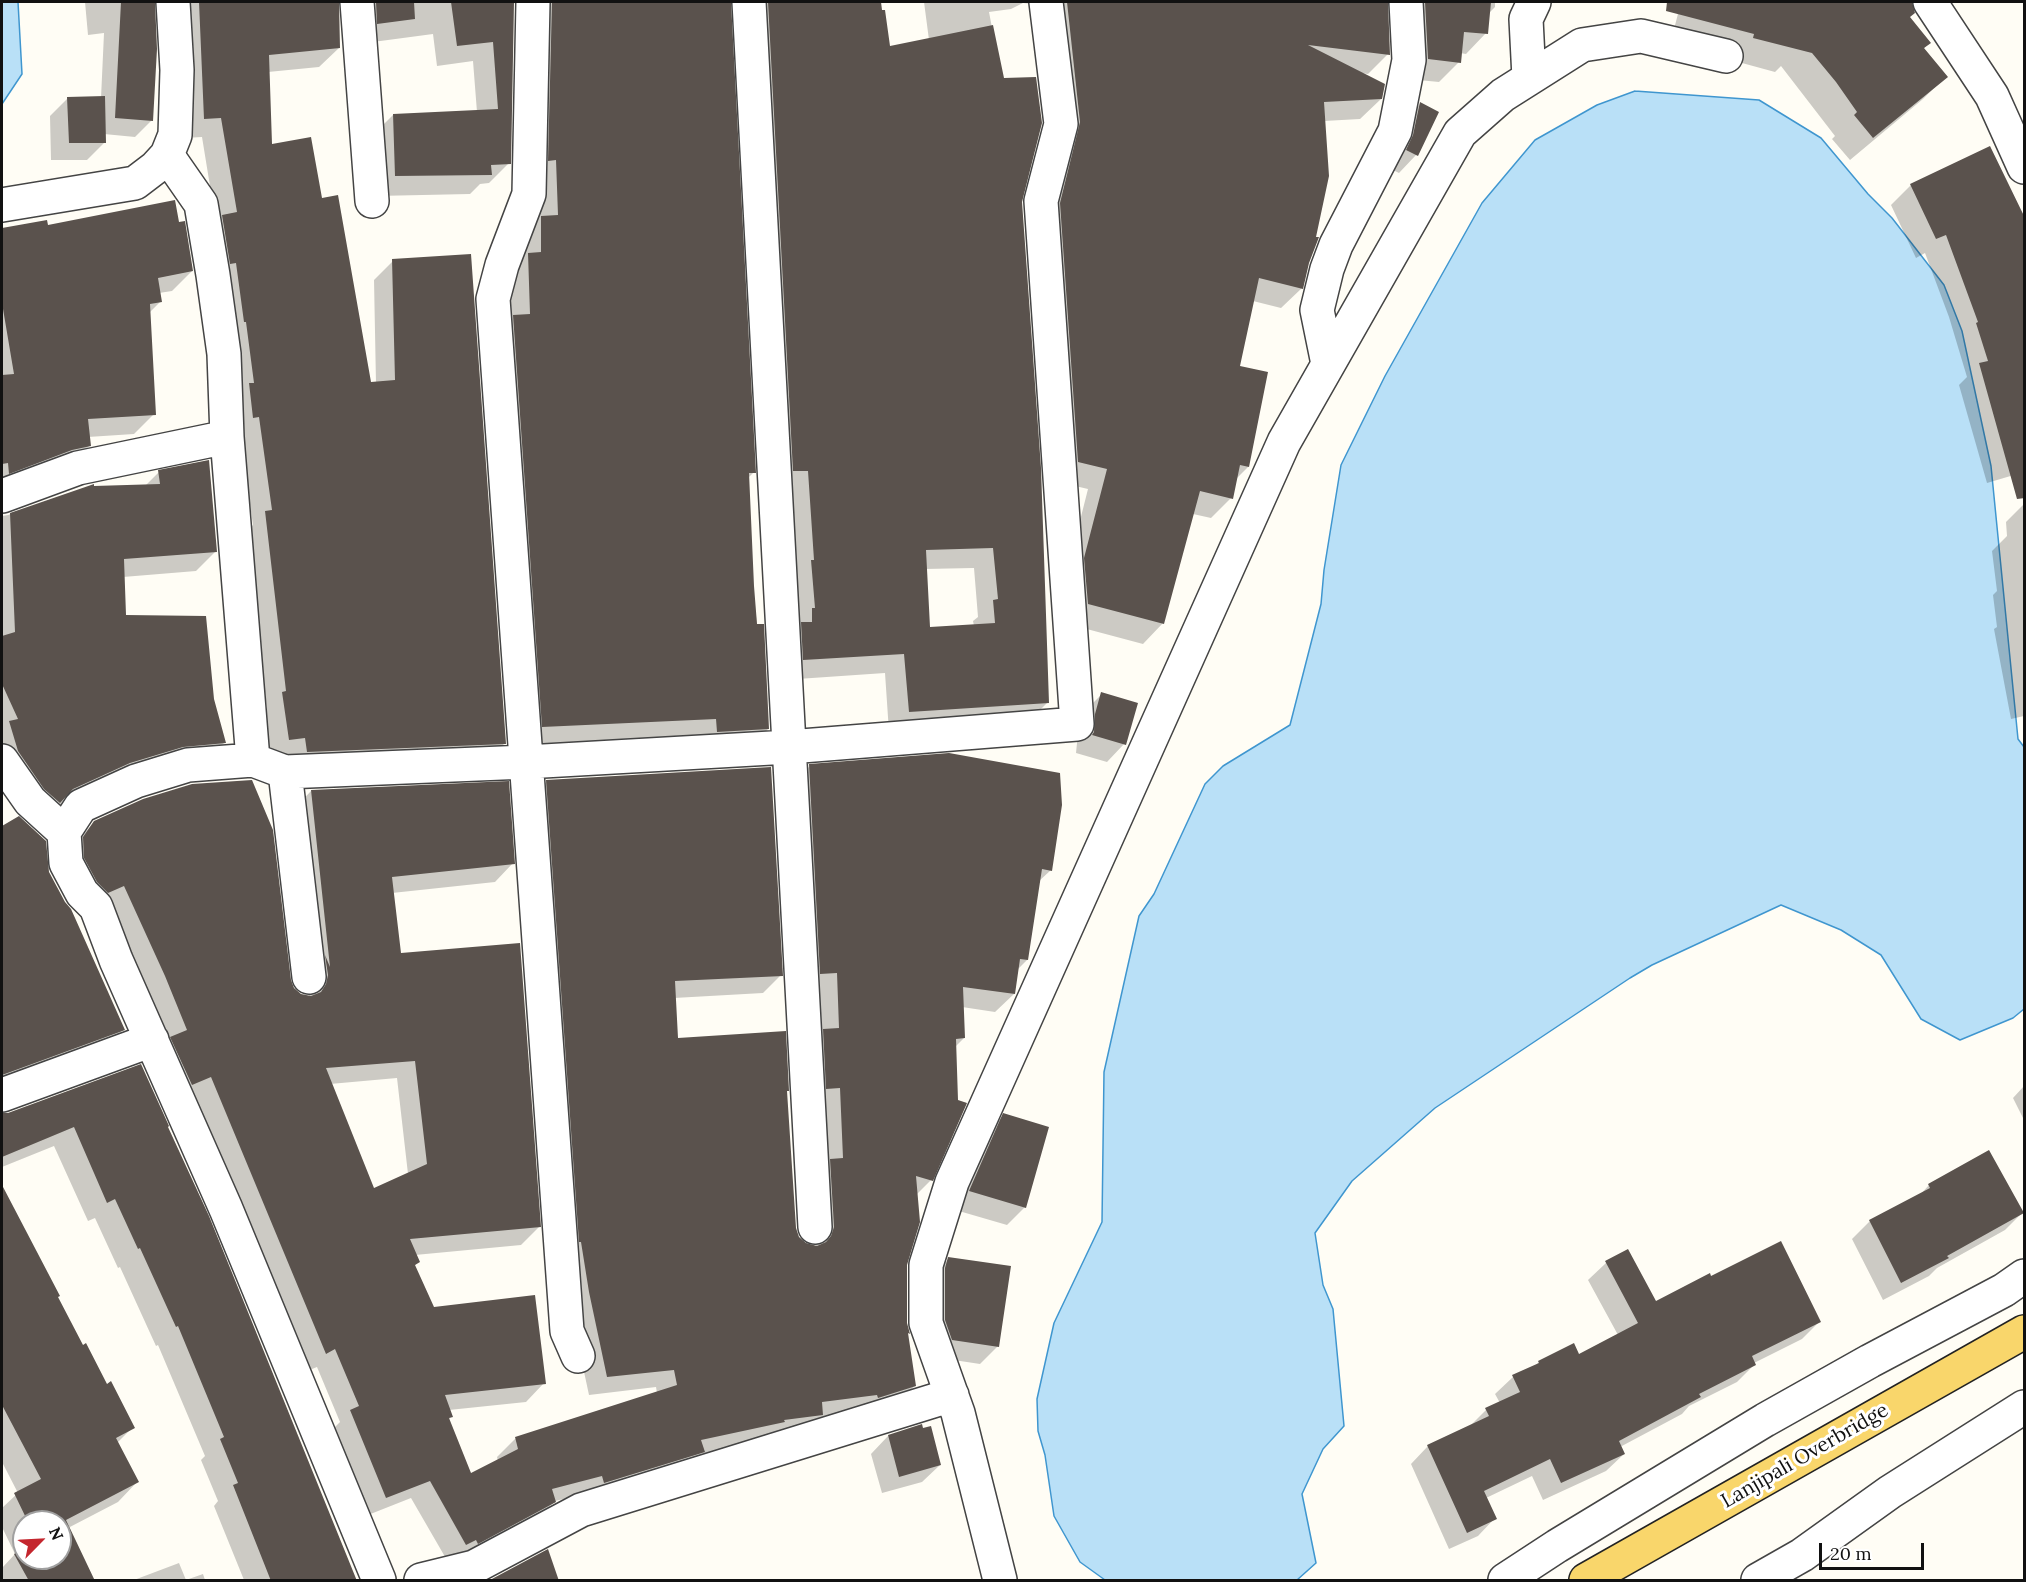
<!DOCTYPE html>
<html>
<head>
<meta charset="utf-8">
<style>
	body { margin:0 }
	#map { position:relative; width:2026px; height:1582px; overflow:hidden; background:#fffdf5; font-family:Lora,serif }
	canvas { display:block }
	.frame { position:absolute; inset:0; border:3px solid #111; pointer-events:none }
	.north { position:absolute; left:12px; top:1510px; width:60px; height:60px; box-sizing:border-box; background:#fff; border:2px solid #a0a0a0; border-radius:50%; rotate:66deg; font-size:16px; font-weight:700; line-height:24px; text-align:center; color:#111 }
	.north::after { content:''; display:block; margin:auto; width:21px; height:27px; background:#c4262e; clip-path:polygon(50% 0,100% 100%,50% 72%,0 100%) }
	.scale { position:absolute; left:1819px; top:1543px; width:105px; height:27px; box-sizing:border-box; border:3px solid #111; border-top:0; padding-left:8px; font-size:18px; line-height:21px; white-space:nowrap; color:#111; -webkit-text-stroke:4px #fff; paint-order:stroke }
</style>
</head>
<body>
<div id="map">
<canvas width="2026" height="1582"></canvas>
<div class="frame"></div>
<div class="north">N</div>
<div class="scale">20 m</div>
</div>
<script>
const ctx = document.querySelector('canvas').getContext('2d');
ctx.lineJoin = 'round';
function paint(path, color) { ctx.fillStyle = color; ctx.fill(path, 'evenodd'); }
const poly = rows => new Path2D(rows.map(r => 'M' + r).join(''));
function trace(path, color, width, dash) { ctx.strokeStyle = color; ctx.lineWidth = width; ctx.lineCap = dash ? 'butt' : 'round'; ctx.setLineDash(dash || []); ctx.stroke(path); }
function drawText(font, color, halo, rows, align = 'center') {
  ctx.font = font + ' Lora,serif'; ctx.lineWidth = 6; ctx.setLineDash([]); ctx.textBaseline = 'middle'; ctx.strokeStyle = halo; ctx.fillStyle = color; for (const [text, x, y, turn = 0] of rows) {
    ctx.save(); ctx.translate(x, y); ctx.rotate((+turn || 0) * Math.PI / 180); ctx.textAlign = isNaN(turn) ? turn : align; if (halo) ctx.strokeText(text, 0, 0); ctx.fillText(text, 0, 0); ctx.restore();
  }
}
const water = poly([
	[2,2,18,2,22,74,2,104,2,2],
	[1635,91,1759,100,1821,138,1868,194,1892,218,1944,285,1962,331,1991,466,2018,739,2024,747,2024,1009,2013,1018,1960,1040,1921,1019,1881,955,1841,930,1781,905,1652,965,1630,978,1435,1108,1352,1181,1315,1233,1323,1285,1333,1309,1344,1426,1323,1449,1302,1494,1316,1563,1297,1580,1105,1580,1080,1562,1054,1516,1045,1455,1038,1431,1037,1399,1054,1323,1102,1222,1104,1072,1139,916,1154,894,1205,784,1223,766,1290,725,1321,604,1324,570,1341,465,1385,376,1482,203,1535,140,1597,105,1635,91]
]);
const shadow = poly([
	[85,2,153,2,152,120,135,137,104,134,105,142,87,160,51,160,50,116,68,98,101,98,104,33,88,35],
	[191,2,337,2,339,48,319,67,268,72,271,146,320,200,370,384,376,384,374,280,393,261,505,743,485,763,270,758,264,712,267,709,246,532,253,525,240,435,216,223,202,137,185,138,179,13],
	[348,2,879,2,888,48,929,40,924,2,1495,2,1495,7,1488,14,1486,33,1466,54,1460,53,1459,62,1439,82,1408,79,1395,5,1386,3,1388,54,1368,74,1360,73,1381,99,1360,119,1324,121,1308,262,1302,288,1281,308,1253,301,1239,367,1248,467,1236,479,1231,498,1211,518,1193,514,1163,623,1143,644,1068,624,1065,580,1088,489,1058,482,1040,224,1060,143,1032,4,1023,3,1011,9,989,12,1002,80,1021,202,1048,702,1027,723,889,732,885,673,783,680,737,5,729,4,754,472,748,478,753,587,768,729,748,749,523,747,508,274,521,261,521,238,538,221,523,6,513,3,509,163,489,183,480,184,470,194,376,196,373,135,393,115,477,112,473,61,437,66,433,34,358,44],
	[974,568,978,617,973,621,974,626,929,629,925,569],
	[1681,2,1810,2,1799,43,1850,2,1896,2,1929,43,1923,49,1946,76,1923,99,1850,160,1832,139,1835,136,1781,66,1775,72,1731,60,1671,41],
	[1420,104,1437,113,1416,155,1399,173,1389,168,1403,121],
	[1989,148,2024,472,1987,483,1959,385,1967,377,1949,317,1925,253,1916,258,1891,205,1911,185],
	[46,222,47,226,178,224,192,271,172,291,159,293,161,301,149,313,154,414,134,434,88,437,89,446,69,466,2,488,2,230],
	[159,472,216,551,196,571,123,577,125,617,212,699,224,743,204,763,109,783,54,807,2,776,2,516,8,515,92,486,93,488,145,486],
	[2023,505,2024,716,2011,719,1994,629,1997,627,1993,595,1997,591,1992,551,2007,536,2006,522],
	[1102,694,1124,744,1107,762,1076,753,1078,733,1084,712],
	[810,766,1051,870,1038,882,1027,960,1017,970,1014,994,995,1012,962,1007,964,1038,955,1047,931,1180,916,1195,906,1265,906,1323,908,1333,906,1335,915,1386,896,1404,859,1413,818,1418,803,1433,701,1454,685,1470,555,1501,536,1520,448,1562,411,1498,368,1515,332,1430,340,1422,317,1367,307,1371,89,910,76,841,95,822,289,980,292,989,300,995,309,997,293,810,311,791,513,863,495,882,392,893,399,955,539,1227,521,1245,415,1255,418,1262,414,1266,433,1308,544,1383,526,1402,449,1410,452,1416,448,1420,470,1475,498,1461,497,1457,515,1439,657,1393,656,1387,589,1395,571,1311,528,800,547,781,781,975,763,993,674,998,677,1039,786,1092,795,1228,798,1239,806,1245,816,1247,812,1179,821,1033,819,990,802,991,791,784],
	[397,1078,408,1174,374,1190,330,1084],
	[19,818,48,872,123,1030,103,1049,2,1087,2,828],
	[141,1066,356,1580,244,1580,214,1506,218,1501,201,1460,205,1456,158,1345,156,1346,120,1267,118,1268,95,1218,88,1221,54,1146,2,1167,2,1115,9,1114],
	[2024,1086,2024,1120,2013,1098],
	[1004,1115,1025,1207,1007,1225,952,1209,986,1133],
	[1929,1185,2023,1212,2005,1230,1937,1268,1929,1276,1883,1300,1852,1239,1870,1221,1919,1196],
	[15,1214,82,1347,133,1427,117,1443,137,1482,118,1502,68,1528,93,1580,2,1580,2,1568,15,1554,2,1527,2,1508,18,1493,2,1462,2,1221],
	[24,1522,60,1522,60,1558,24,1558],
	[1627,1251,1655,1303,1710,1278,1819,1322,1802,1339,1754,1363,1754,1365,1737,1382,1689,1406,1682,1414,1620,1447,1624,1454,1606,1471,1543,1500,1532,1476,1486,1498,1495,1518,1478,1536,1449,1549,1411,1464,1428,1446,1468,1428,1486,1410,1500,1403,1495,1394,1513,1377,1533,1368,1539,1362,1579,1357,1618,1335,1588,1280,1606,1263],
	[949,1259,998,1346,980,1364,934,1357,931,1276],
	[888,1436,940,1465,922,1482,882,1493,871,1454],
	[179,1563,186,1580,203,1574,205,1580,134,1580]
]);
const building = poly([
	[121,2,155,2,157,49,153,121,115,118],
	[199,2,339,2,340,48,269,55,272,144,311,137,322,198,338,195,371,382,395,380,392,259,471,254,506,744,307,752,305,738,289,740,282,692,286,691,265,511,272,510,259,417,253,418,249,383,254,383,246,322,244,322,236,263,230,264,222,215,237,212,221,118,204,119],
	[376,2,414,2,415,19,377,24],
	[451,2,514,2,511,164,491,165,492,175,395,176,393,114,498,109,493,42,457,46],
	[552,2,731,2,756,473,749,473,754,586,757,624,764,624,769,729,717,732,716,719,542,727,513,315,530,314,528,253,541,252,541,216,558,215,556,160,548,161],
	[768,2,881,2,882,10,885,10,890,46,993,25,1004,78,1036,77,1042,123,1022,202,1041,468,1049,703,909,712,904,654,803,660,801,622,812,622,812,608,815,608,811,560,814,560,808,471,793,471],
	[993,548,998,599,993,600,995,623,930,627,926,550],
	[1067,2,1388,2,1390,55,1308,45,1385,84,1382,99,1324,102,1329,176,1316,237,1319,237,1309,263,1303,289,1259,278,1240,366,1268,372,1249,467,1240,465,1233,499,1200,491,1164,624,1088,604,1084,558,1107,469,1078,462,1060,203,1080,122],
	[1425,2,1491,2,1488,34,1464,32,1461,63,1428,59],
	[1667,2,1912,2,1915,13,1910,17,1931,43,1924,48,1948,77,1873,138,1854,115,1857,112,1836,82,1812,53,1753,38,1754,34,1666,11],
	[105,96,106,143,69,143,67,97],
	[1420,102,1439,112,1418,156,1406,150,1413,135],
	[1990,146,2025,218,2025,498,2017,499,1979,363,1988,361,1976,323,1978,322,1946,235,1936,239,1910,184],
	[175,200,179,222,185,221,193,271,158,278,162,302,150,304,156,415,88,419,91,446,72,450,9,474,8,463,2,464,2,375,14,374,2,303,2,228,47,220,48,225],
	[209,460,217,552,124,559,126,615,206,616,214,699,226,743,183,747,130,763,73,789,60,803,44,789,18,751,9,721,18,719,2,684,2,636,15,632,10,513,94,484,94,486,160,484,158,470],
	[1101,692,1138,703,1126,745,1092,735,1094,732,1095,714],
	[949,753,1060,773,1062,805,1052,871,1042,869,1028,960,1020,959,1015,994,963,987,965,1038,956,1039,958,1100,967,1103,933,1181,916,1176,920,1222,907,1265,907,1323,910,1334,908,1333,916,1386,878,1398,877,1395,822,1402,823,1415,784,1420,785,1422,701,1440,705,1452,604,1483,602,1476,552,1489,556,1502,478,1544,476,1540,466,1545,430,1481,386,1498,350,1410,359,1406,335,1349,326,1354,211,1077,192,1085,170,1037,187,1030,165,976,124,886,108,893,97,882,84,858,83,837,94,821,143,799,192,784,252,780,273,830,291,980,294,988,301,994,311,996,321,992,326,984,328,975,325,955,330,967,311,790,509,781,515,864,392,877,401,953,520,943,541,1227,410,1239,420,1262,415,1265,434,1307,535,1295,546,1384,445,1395,453,1417,449,1418,471,1473,518,1449,515,1437,677,1385,674,1370,607,1377,589,1292,581,1242,579,1242,546,780,771,767,783,976,675,981,678,1038,786,1031,789,1091,787,1091,796,1228,799,1237,806,1243,817,1246,826,1242,831,1236,834,1227,830,1159,843,1158,840,1088,826,1089,823,1029,839,1028,837,973,820,974,809,764],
	[415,1061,427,1164,374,1188,326,1068],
	[19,816,46,841,49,872,65,902,71,909,125,1030,2,1075,2,826],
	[141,1064,169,1126,168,1127,209,1216,357,1581,271,1581,233,1485,238,1483,220,1439,224,1437,178,1326,176,1327,140,1248,138,1249,115,1199,107,1203,74,1127,2,1157,2,1113,8,1113],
	[1003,1113,1049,1127,1026,1208,969,1191],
	[1989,1150,2024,1213,1947,1256,1949,1258,1901,1283,1869,1220,1930,1188,1928,1184],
	[2,1185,60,1296,58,1297,83,1345,86,1343,107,1384,111,1381,135,1428,116,1438,139,1482,66,1520,95,1581,29,1581,14,1554,24,1548,24,1558,60,1558,60,1522,28,1522,14,1493,41,1479,2,1405],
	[1781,1241,1821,1322,1752,1356,1756,1365,1699,1394,1701,1397,1619,1441,1625,1454,1561,1483,1550,1459,1484,1491,1497,1519,1467,1533,1427,1445,1489,1416,1485,1408,1520,1392,1512,1375,1539,1363,1538,1361,1574,1343,1579,1354,1638,1323,1605,1261,1628,1249,1656,1301,1710,1273,1711,1276],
	[948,1257,1011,1266,999,1347,952,1340,945,1320,945,1268],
	[922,1424,923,1428,931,1426,941,1465,899,1477,888,1435],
	[548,1549,559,1581,490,1581,490,1580]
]);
const minor = poly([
	[357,2,372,201],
	[533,2,529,194,502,265,493,299,567,1331,578,1356],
	[749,2,815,1227],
	[1930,2,1992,96,2024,167],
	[1529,78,1526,19,1534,2],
	[167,155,201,204,213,275,224,354,227,437,253,760],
	[2,205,135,183,156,167,167,155,175,135,177,70,173,2],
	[1328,364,1317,310,1327,269,1336,245,1395,131,1409,60,1406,2],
	[2,496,78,468,227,437],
	[2,761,30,801,64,832],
	[285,772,309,977],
	[2,1095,152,1040],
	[379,1580,226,1209,116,960,96,907,82,893,66,863,64,832,81,806,136,781,188,765,253,760,285,772,526,762,789,747,1077,724,1041,201,1061,124,1046,2],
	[421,1580,474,1567,581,1510,952,1395],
	[1000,1580,958,1413,926,1323,926,1265,952,1182,1284,442,1460,133,1503,95,1582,45,1641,36,1726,56],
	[1505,1580,1557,1546,1765,1420,1870,1361,2004,1290,2024,1276],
	[1758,1580,1802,1555,1890,1492,2024,1407]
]);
const major = poly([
	[1586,1580,2024,1332]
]);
const streetNames = [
	["Lanjipali Overbridge",1805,1456,-30]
];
paint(water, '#b9e0f7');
trace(water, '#3f96cf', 1.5);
paint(shadow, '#0003');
paint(building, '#5a524d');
trace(minor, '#444', 36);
trace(major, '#222', 36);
trace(minor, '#fff', 33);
trace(major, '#f9d66b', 33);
drawText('20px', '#111', '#fff', streetNames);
</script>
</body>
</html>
